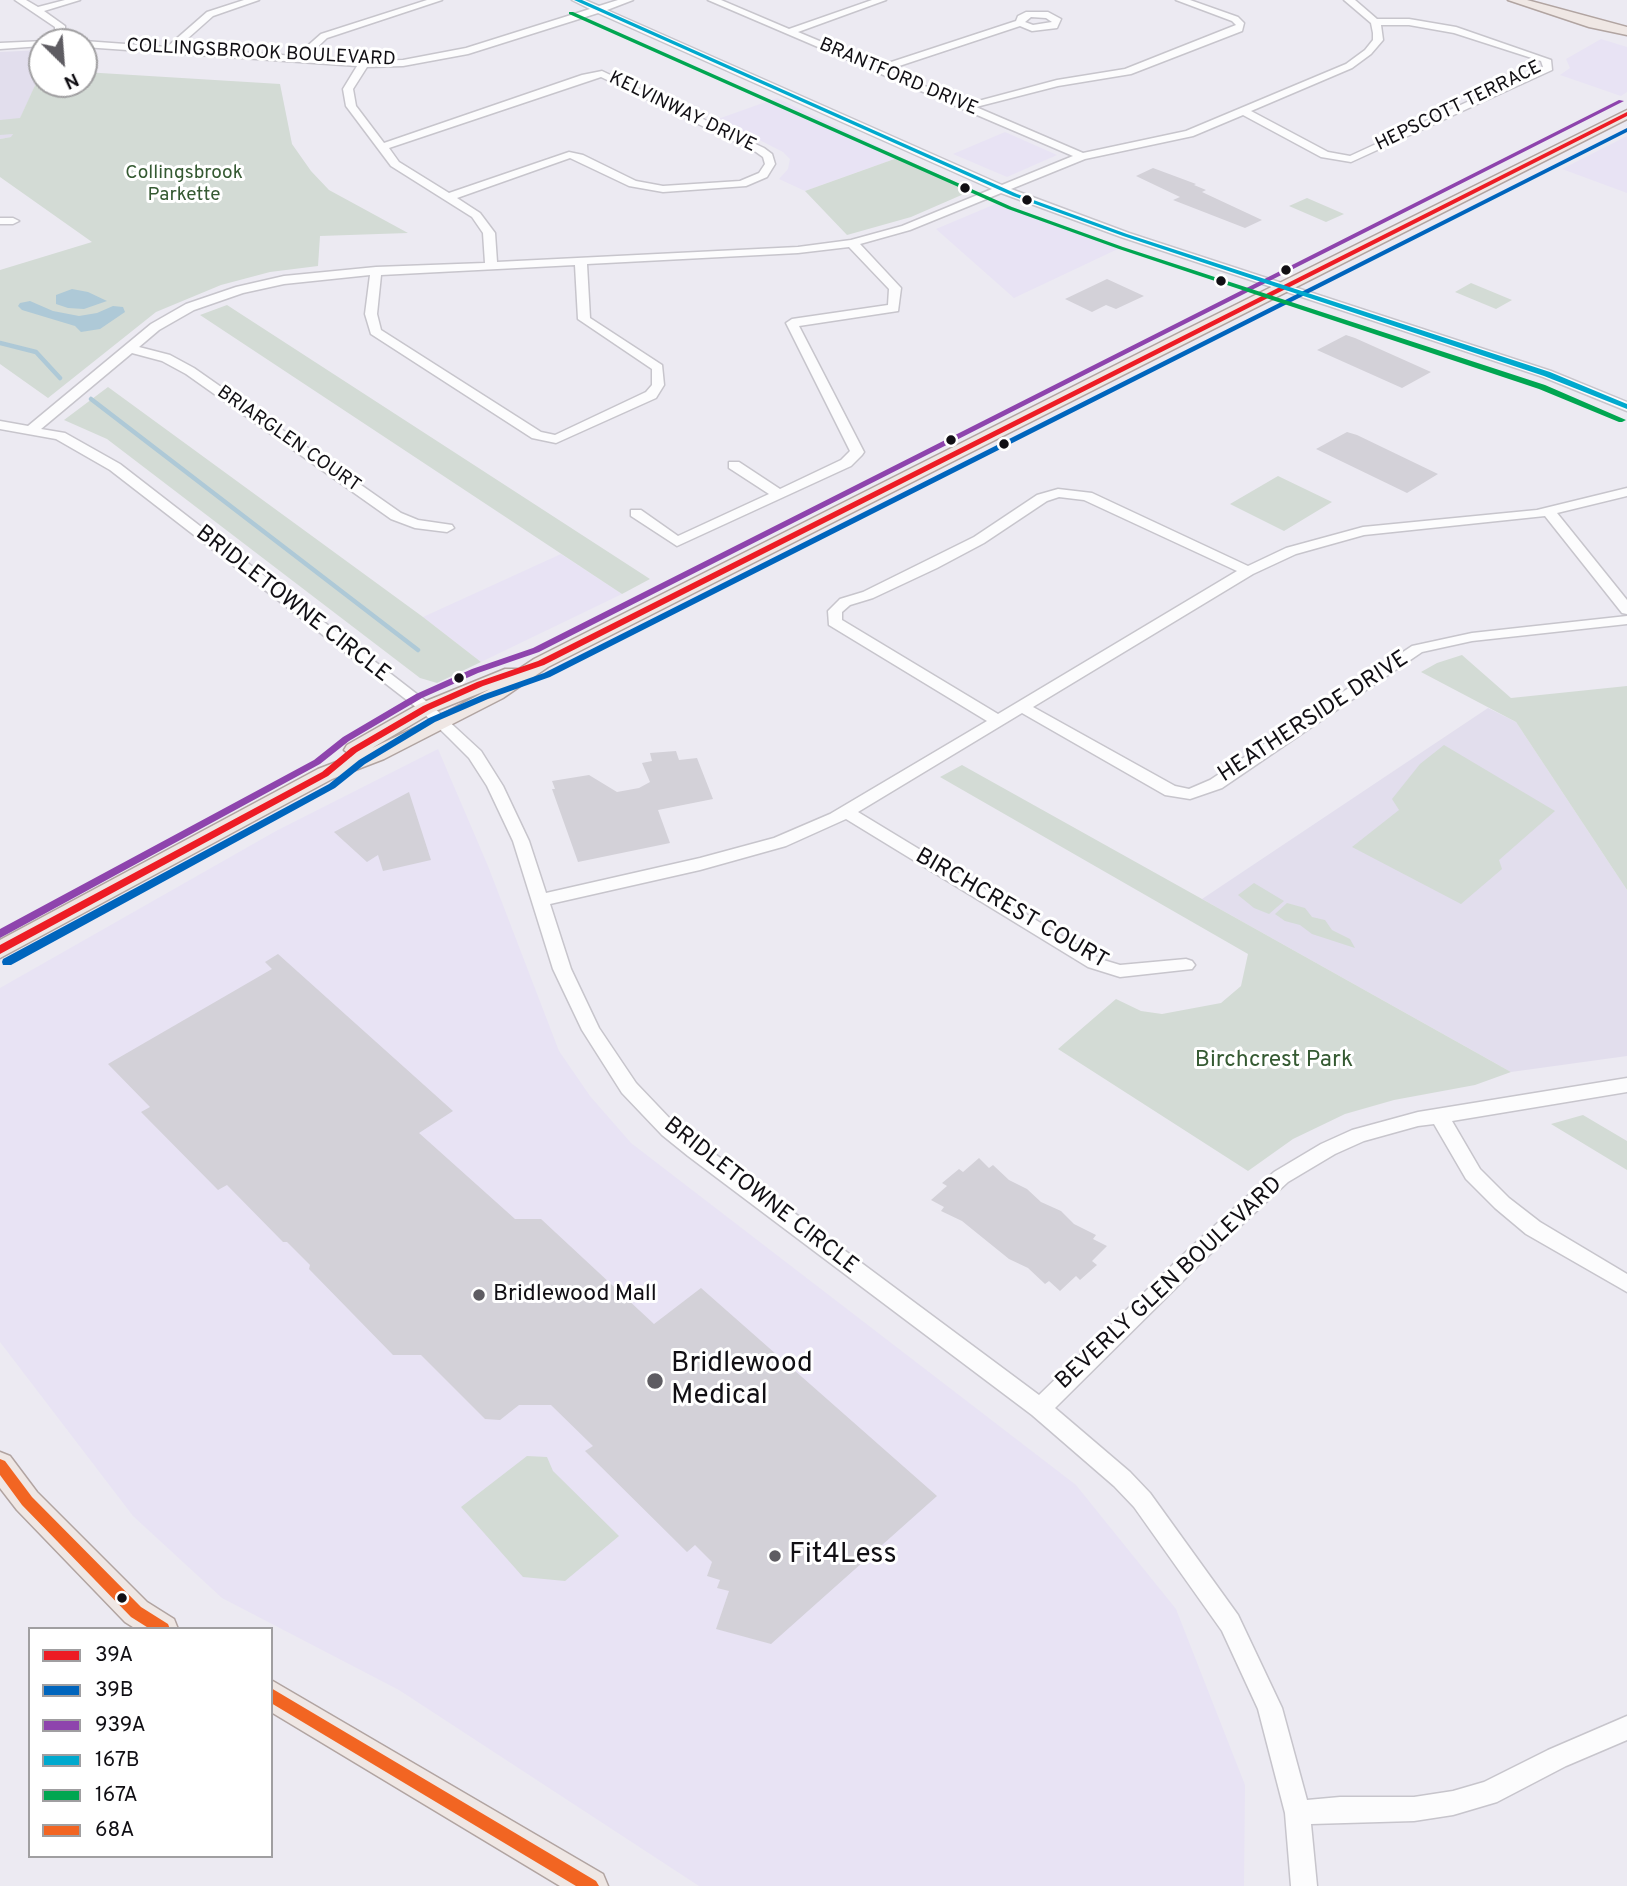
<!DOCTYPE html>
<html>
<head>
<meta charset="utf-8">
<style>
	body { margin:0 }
	#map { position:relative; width:1627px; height:1886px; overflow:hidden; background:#eceaf2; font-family:Overpass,sans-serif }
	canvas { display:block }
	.legend { position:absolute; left:28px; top:1627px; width:245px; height:231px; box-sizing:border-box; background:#fff; border:2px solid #a09fa1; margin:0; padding:9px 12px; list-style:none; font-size:21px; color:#110f14 }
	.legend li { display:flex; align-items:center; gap:14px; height:35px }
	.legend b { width:35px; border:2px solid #a09fa1 }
	.north { position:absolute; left:28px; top:28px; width:70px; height:70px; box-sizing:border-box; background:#fff; border:2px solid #a09fa1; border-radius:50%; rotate:155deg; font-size:19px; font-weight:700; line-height:28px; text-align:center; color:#110f14 }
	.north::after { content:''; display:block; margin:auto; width:24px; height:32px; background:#5e5c62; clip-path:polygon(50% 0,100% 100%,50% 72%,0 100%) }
</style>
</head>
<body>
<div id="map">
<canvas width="1627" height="1886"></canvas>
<ul class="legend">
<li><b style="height:9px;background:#ed1c24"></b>39A</li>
<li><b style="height:9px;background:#0065bd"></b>39B</li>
<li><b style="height:9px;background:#8e44ad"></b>939A</li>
<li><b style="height:9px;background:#00a9ce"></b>167B</li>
<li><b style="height:9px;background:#00a651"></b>167A</li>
<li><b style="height:9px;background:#f26522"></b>68A</li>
</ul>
<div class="north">N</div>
</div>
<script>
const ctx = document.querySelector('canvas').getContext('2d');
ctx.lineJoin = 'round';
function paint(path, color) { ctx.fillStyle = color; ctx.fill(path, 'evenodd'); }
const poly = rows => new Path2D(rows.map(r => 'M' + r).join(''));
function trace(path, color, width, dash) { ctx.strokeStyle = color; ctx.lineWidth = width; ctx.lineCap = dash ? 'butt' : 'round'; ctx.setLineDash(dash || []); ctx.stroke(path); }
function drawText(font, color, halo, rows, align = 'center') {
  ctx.font = font + ' Overpass,sans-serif'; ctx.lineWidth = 6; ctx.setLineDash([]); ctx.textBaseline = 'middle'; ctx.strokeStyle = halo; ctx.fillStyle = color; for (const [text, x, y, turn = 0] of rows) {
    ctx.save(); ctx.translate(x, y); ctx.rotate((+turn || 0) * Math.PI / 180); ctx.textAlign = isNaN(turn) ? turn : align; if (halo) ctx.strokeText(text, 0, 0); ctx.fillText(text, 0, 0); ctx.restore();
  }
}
const built = poly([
	[1601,39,1627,47,1627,92,1621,96,1560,75,1570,68,1566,59],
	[777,98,900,157,805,191,779,179,788,169,790,159,783,152,718,119],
	[1005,132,1057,155,1007,177,953,154],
	[1627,136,1627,193,1562,169],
	[1000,202,1043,220,1122,247,1014,298,936,229],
	[561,554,622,594,481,662,423,617],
	[438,749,488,866,559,1051,590,1096,631,1143,1076,1485,1176,1609,1245,1785,1244,1886,699,1886,399,1690,222,1598,133,1516,0,1342,0,988,276,831]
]);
const education = poly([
	[42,50,42,70,12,137,0,139,0,52],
	[1488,708,1516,722,1627,890,1627,1056,1511,1072,1202,899]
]);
const green = poly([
	[42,70,42,84,84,84,84,72,280,84,292,144,311,171,329,190,408,233,320,236,318,266,270,272,221,285,156,312,48,398,0,364,0,270,92,242,0,177,0,139,11,137,13,134,0,135,0,120,20,118],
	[900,157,973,190,911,217,847,235,805,191],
	[1307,198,1344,214,1326,222,1289,206],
	[1471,283,1512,300,1496,309,1455,292],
	[227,305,650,579,622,594,200,315],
	[108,387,423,617,481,662,437,683,420,678,107,439,64,420],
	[1278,476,1332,502,1284,531,1230,504],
	[1462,655,1511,698,1627,686,1627,890,1516,722,1421,672,1437,663],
	[1444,745,1555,811,1499,860,1502,869,1461,904,1352,847,1399,810,1392,799,1420,764],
	[962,765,1202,899,1511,1072,1475,1085,1394,1100,1345,1114,1293,1139,1248,1171,1058,1049,1116,999,1141,1011,1162,1014,1221,1003,1241,986,1248,954,940,777],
	[1254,883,1284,901,1269,914,1254,908,1238,895],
	[1287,903,1305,908,1312,917,1325,920,1332,930,1350,939,1355,948,1312,934,1300,925,1285,921,1275,914],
	[1583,1115,1627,1141,1627,1170,1551,1124],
	[527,1456,547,1457,553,1471,619,1536,565,1581,523,1577,461,1507]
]);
const water = poly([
	[72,289,88,292,107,301,84,309,68,308,56,304,56,295],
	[30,301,53,311,79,316,97,313,113,306,123,307,125,312,100,329,81,332,75,326,22,310,18,306,20,303]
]);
const stream = poly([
	[0,343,36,352,60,378],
	[91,399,418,650]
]);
const building = poly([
	[1153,168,1196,184,1194,185,1206,190,1202,192,1262,220,1245,228,1173,200,1180,197,1136,176],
	[1107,279,1144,296,1116,309,1106,305,1092,312,1065,299],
	[1346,335,1355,338,1431,372,1402,388,1317,350],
	[1347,432,1357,435,1438,474,1407,493,1316,449],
	[676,751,679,760,697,758,713,799,658,810,670,843,578,862,552,789,555,789,552,781,589,775,617,792,639,788,650,782,642,763,652,761,650,753],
	[409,792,431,860,383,871,378,855,367,862,334,832],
	[278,954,453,1111,419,1133,515,1219,541,1219,654,1324,701,1288,937,1496,771,1644,716,1629,729,1591,717,1588,720,1580,707,1576,712,1562,695,1545,687,1552,585,1451,593,1446,551,1405,519,1405,500,1420,485,1419,421,1355,393,1355,309,1269,310,1265,287,1242,283,1242,227,1185,218,1190,141,1112,150,1107,108,1064,272,969,265,962],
	[979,1158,989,1168,993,1165,1009,1180,1027,1189,1041,1202,1061,1211,1074,1224,1096,1235,1093,1239,1107,1246,1092,1261,1097,1265,1080,1280,1076,1276,1060,1291,1049,1281,1045,1284,1028,1268,1009,1259,962,1221,941,1211,944,1207,931,1200,947,1186,942,1183,959,1169,963,1172]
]);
const minor = poly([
	[15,0,26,0,38,7,65,0,80,0,44,11,65,26,65,33,59,42,49,42,55,33,55,27,15,0],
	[244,0,259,0,213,16,177,48,296,56,321,34,427,0,442,0,327,38,307,57,364,61,403,60,466,48,590,9,572,0,585,0,599,6,618,0,633,0,607,10,1002,185,1073,156,708,0,721,0,789,29,872,0,886,0,798,32,879,66,1016,21,1018,16,1026,12,1048,12,1061,19,1057,28,1032,31,1020,26,887,70,967,104,1057,80,1125,69,1236,25,1232,21,1176,0,1190,0,1238,17,1244,23,1242,31,1131,74,1058,86,976,107,1083,153,1186,131,1346,64,1365,50,1373,40,1373,33,1371,23,1344,0,1355,0,1377,19,1409,19,1456,27,1551,60,1552,70,1351,162,1321,157,1243,115,1193,136,1085,159,1011,189,1129,233,1551,371,1627,402,1627,411,1543,377,1121,237,1001,193,910,230,860,244,901,288,898,311,799,326,864,452,862,455,851,466,677,546,631,516,631,510,641,510,678,536,769,494,729,468,729,462,739,462,780,489,841,460,850,451,786,323,792,319,888,305,889,289,849,247,798,253,587,264,590,318,662,365,664,385,656,398,556,443,532,438,371,334,365,314,370,275,284,284,243,293,194,310,159,330,139,347,170,355,194,368,401,513,418,520,452,525,454,528,447,532,415,528,391,519,186,374,162,361,132,353,41,429,65,433,120,464,431,705,481,751,503,786,529,841,546,893,700,858,774,838,830,814,987,721,829,625,828,611,840,599,863,592,974,537,1037,495,1058,489,1092,493,1248,566,1286,548,1363,527,1537,510,1627,488,1627,496,1557,513,1627,600,1627,614,1622,613,1545,516,1364,535,1296,554,1253,574,1033,707,1175,786,1189,789,1210,780,1412,646,1472,633,1627,616,1627,624,1472,641,1422,652,1222,788,1190,799,1165,795,1022,713,858,812,1100,959,1120,965,1186,959,1192,961,1195,965,1192,969,1120,977,1088,967,846,819,786,846,700,870,550,904,571,969,599,1028,636,1083,676,1125,1039,1395,1191,1247,1274,1172,1321,1144,1352,1130,1418,1112,1627,1078,1627,1092,1452,1121,1480,1169,1509,1198,1540,1222,1627,1274,1627,1292,1526,1234,1495,1208,1466,1179,1434,1124,1418,1126,1364,1141,1335,1154,1288,1182,1205,1259,1055,1408,1130,1472,1150,1493,1238,1615,1282,1708,1307,1800,1340,1797,1414,1797,1453,1791,1484,1782,1548,1750,1627,1716,1627,1740,1566,1766,1497,1802,1453,1815,1414,1821,1311,1824,1317,1886,1291,1886,1285,1813,1258,1709,1222,1631,1134,1507,1114,1486,1032,1415,688,1156,662,1135,622,1093,582,1030,553,969,513,841,487,786,469,758,448,737,421,711,110,470,56,439,0,429,0,421,28,426,151,324,186,304,236,287,284,276,376,267,485,263,483,233,472,217,391,166,346,106,343,89,357,66,84,47,84,42,81,42,84,41,167,47,207,12,244,0],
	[598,13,992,189,902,226,851,240,798,247,497,262,495,233,480,213,457,198,570,158,629,186,663,192,746,186,767,177,775,164,772,154,764,148,602,71,582,75,384,143,356,106,353,89,367,67,403,66,468,54,598,13],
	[1031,17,1046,18,1052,22,1033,25,1025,22,1031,17],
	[1381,25,1409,25,1454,33,1541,61,1543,67,1350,156,1328,152,1251,111,1352,68,1371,54,1383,40,1381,25],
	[601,77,756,152,763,157,765,164,759,173,740,181,663,186,636,181,583,155,569,152,449,193,399,162,389,148,601,77],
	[575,265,578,319,652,369,652,385,646,392,555,435,541,432,381,330,377,314,381,275,575,265],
	[1059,497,1084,500,1237,571,998,714,842,620,842,612,850,605,873,598,937,568,984,543,1047,501,1059,497],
	[45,41,42,42,42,46,0,49,0,43,45,41],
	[0,218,13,218,19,221,13,224,0,224,0,218]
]);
const major = poly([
	[1508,0,1527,0,1627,27,1627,35,1589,27,1508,0],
	[1627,110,1627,119,548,667,503,698,384,759,332,779,0,958,0,940,318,769,352,756,344,750,347,745,419,704,505,669,519,669,534,659,1181,332,1627,110],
	[490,689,435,718,372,748,433,712,490,689],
	[0,1452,10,1456,37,1492,147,1602,174,1619,178,1629,136,1629,125,1622,17,1510,0,1488,0,1452],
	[271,1680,603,1874,608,1886,560,1886,271,1712,271,1680]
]);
const bus1 = poly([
	[1627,112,1627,116,544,665,483,686,429,710,357,752,328,776,0,954,0,945,322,772,351,748,423,706,477,682,538,661,1627,112]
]);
const bus2 = poly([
	[1627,128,1627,132,550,677,488,699,435,722,365,764,335,788,11,965,3,965,2,962,3,959,329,784,359,760,429,718,482,695,544,673,1627,128]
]);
const bus3 = poly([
	[1619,100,1624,101,539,652,478,673,422,698,349,741,320,764,0,938,0,929,314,760,343,737,416,694,472,669,533,648,1619,100]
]);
const bus4 = poly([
	[574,0,582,0,1017,194,1127,234,1550,372,1627,404,1627,409,1544,376,1123,236,1013,196,574,0]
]);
const bus5 = poly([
	[569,12,573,12,1012,207,1123,247,1545,385,1626,420,1622,422,1619,422,1539,389,1119,249,1008,209,569,14,569,12]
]);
const bus6 = poly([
	[0,1459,5,1461,32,1497,141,1607,168,1624,170,1629,150,1629,131,1617,22,1505,0,1475,0,1459],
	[271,1688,596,1881,599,1886,576,1886,271,1703,271,1688]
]);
const markers = [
	[965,188,6,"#110f14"],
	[1027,200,6,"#110f14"],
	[1286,270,6,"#110f14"],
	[1221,281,6,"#110f14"],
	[951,440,6,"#110f14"],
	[1004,444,6,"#110f14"],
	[459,678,6,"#110f14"],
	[479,1295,7,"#5e5c62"],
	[655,1381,9,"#5e5c62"],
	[775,1556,7,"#5e5c62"],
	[122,1598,6,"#110f14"]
];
const farStreetnames = [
	["COLLINGSBROOK BOULEVARD",261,54,3],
	["BRANTFORD DRIVE",898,78,23],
	["HEPSCOTT TERRACE",1459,107,-26],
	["KELVINWAY DRIVE",682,113,26],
	["BRIARGLEN COURT",288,440,35]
];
const farParknames = [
	["Collingsbrook",184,174],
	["Parkette",184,196]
];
const streetNames = [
	["BRIDLETOWNE CIRCLE",292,605,38],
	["HEATHERSIDE DRIVE",1314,718,-33],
	["BIRCHCREST COURT",1011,910,30],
	["BRIDLETOWNE CIRCLE",760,1197,38],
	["BEVERLY GLEN BOULEVARD",1170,1284,-43]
];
const parkNames = [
	["Birchcrest Park",1274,1061]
];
const poiNames = [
	["Bridlewood Mall",493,1295]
];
const nearPoinames = [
	["Bridlewood",671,1365],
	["Medical",671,1397],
	["Fit4Less",789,1556]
];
paint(built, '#e8e3f4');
paint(education, '#e2deed');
paint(green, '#d3dbd5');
paint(water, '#aec9d7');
trace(stream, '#aec9d7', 4.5);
paint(building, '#d3d1d8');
trace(minor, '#c7c5cc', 3);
trace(major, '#b1a4a1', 3);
paint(minor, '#fcfcfd');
paint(major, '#efe7e4');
paint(bus1, '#ed1c24');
paint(bus2, '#0065bd');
paint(bus3, '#8e44ad');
paint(bus4, '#00a9ce');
paint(bus5, '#00a651');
paint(bus6, '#f26522');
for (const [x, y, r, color] of markers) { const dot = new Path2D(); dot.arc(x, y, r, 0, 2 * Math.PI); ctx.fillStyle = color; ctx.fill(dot); trace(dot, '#fff', 2.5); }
drawText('19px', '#110f14', '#fff', farStreetnames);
drawText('19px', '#355a32', '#fff', farParknames);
drawText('23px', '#110f14', '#fff', streetNames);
drawText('23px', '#355a32', '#fff', parkNames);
drawText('23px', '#110f14', '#fff', poiNames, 'left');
drawText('28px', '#110f14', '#fff', nearPoinames, 'left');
</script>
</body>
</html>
